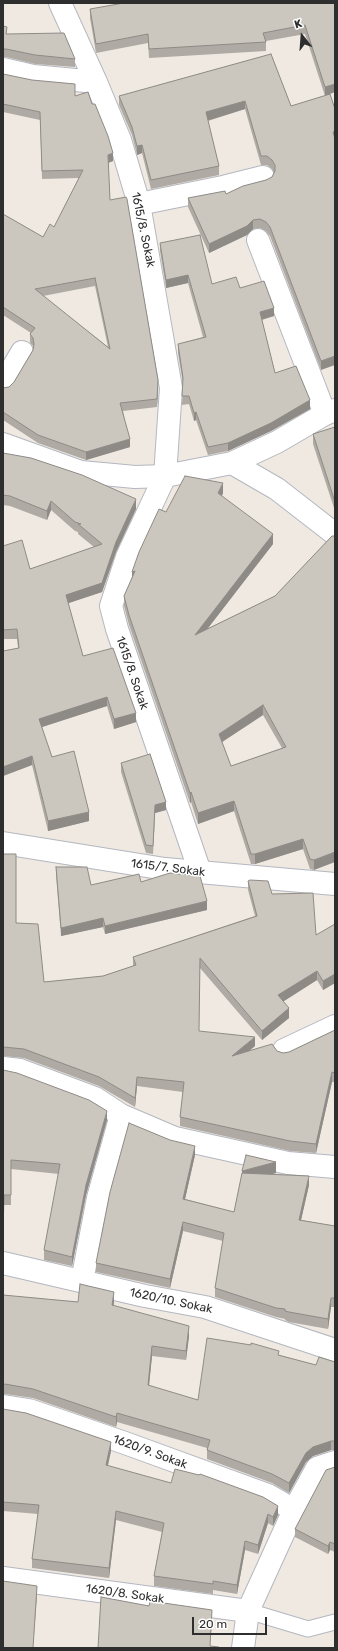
<!DOCTYPE html>
<html>
<head>
<meta charset="utf-8">
<style>
	body { margin:0 }
	#map { position:relative; width:338px; height:1651px; overflow:hidden; background:#efe9e1; font-family:Rubik,sans-serif }
	canvas { display:block }
	.frame { position:absolute; inset:0; border:4px solid #2e2e2e; pointer-events:none }
	.north { position:absolute; left:282px; top:16px; width:40px; height:40px; -webkit-text-stroke:3px #fff; paint-order:stroke; rotate:343deg; font-size:11px; font-weight:700; line-height:16px; text-align:center; color:#2e2e2e }
	.north::after { content:''; display:block; margin:auto; width:14px; height:18px; background:#2e2e2e; clip-path:polygon(50% 0,100% 100%,50% 72%,0 100%) }
	.scale { position:absolute; left:192px; top:1617px; width:75px; height:18px; box-sizing:border-box; border:2px solid #2e2e2e; border-top:0; padding-left:5px; font-size:12px; line-height:14px; white-space:nowrap; color:#2e2e2e; -webkit-text-stroke:3px #fff; paint-order:stroke }
</style>
</head>
<body>
<div id="map">
<canvas width="338" height="1651"></canvas>
<div class="frame"></div>
<div class="north">K</div>
<div class="scale">20 m</div>
</div>
<script>
const ctx = document.querySelector('canvas').getContext('2d');
ctx.lineJoin = 'round';
const poly = rows => new Path2D(rows.map(r => 'M' + r).join(''));
function trace(path, color, width, dash) { ctx.strokeStyle = color; ctx.lineWidth = width; ctx.lineCap = dash ? 'butt' : 'round'; ctx.setLineDash(dash || []); ctx.stroke(path); }
function paint(path, color) { ctx.fillStyle = color; ctx.fill(path, 'evenodd'); }
function drawText(font, color, halo, rows, align = 'center') {
  ctx.font = font + ' Rubik,sans-serif'; ctx.lineWidth = 3; ctx.setLineDash([]); ctx.textBaseline = 'middle'; ctx.strokeStyle = halo; ctx.fillStyle = color; for (const [text, x, y, turn = 0] of rows) {
    ctx.save(); ctx.translate(x, y); ctx.rotate((+turn || 0) * Math.PI / 180); ctx.textAlign = isNaN(turn) ? turn : align; if (halo) ctx.strokeText(text, 0, 0); ctx.fillText(text, 0, 0); ctx.restore();
  }
}
const lane = poly([
	[248,1611,308,1629,335,1622]
]);
const street = poly([
	[60,3,96,82],
	[3,69,33,76,96,82,120,140,139,204,171,388,165,476,127,557,111,606,117,629,200,872],
	[139,204,223,187,263,177],
	[258,240,325,414],
	[284,1050,335,1026],
	[3,1068,20,1070,95,1098,121,1115,175,1138,288,1163,335,1167],
	[3,1263,145,1296,205,1307,335,1350],
	[82,1281,98,1198,121,1115],
	[3,1406,29,1410,125,1443,268,1495,294,1510],
	[3,1578,248,1611]
]);
const secondary = poly([
	[3,384,22,352],
	[3,444,81,472,135,477,165,476,232,463,277,442,325,414,335,410],
	[232,463,277,489,335,534],
	[3,843,165,869,335,884],
	[243,1648,248,1611,294,1510,317,1468,335,1462]
]);
const wall = poly([
	[335,3,325,96,305,34,266,41,266,51,149,58,148,43,96,53,90,18,90,9],
	[3,26,7,34,75,59,75,67,35,64,6,57,3,57],
	[271,54,291,106,330,94,321,370,270,236,266,231,260,228,253,229,247,235,209,253,188,207,188,198,226,194,266,180,272,177,274,173,272,169,267,165,261,165,245,109,208,121,219,166,219,175,151,189,142,153,137,155,132,135,119,105,119,96],
	[3,74,75,96,92,104,113,161,108,163,110,200,158,389,157,407,123,411,130,447,86,460,38,443,3,420,3,388,9,387,14,382,33,350,33,346,30,343,30,334,31,333,3,315,3,214,43,237,54,227,79,178,42,179,40,120,3,112],
	[95,286,108,347,43,296],
	[160,243,212,284,240,288,274,316,262,320,275,373,310,409,271,431,228,451,208,455,196,420,194,421,189,404,182,405,183,384,178,353,178,344,203,337,188,283,166,288,160,251],
	[335,427,335,511,313,444,313,434],
	[3,453,136,509,116,552,102,592,68,603,83,656,136,722,114,729,107,706,42,727,52,757,89,821,48,831,32,765,3,776,3,651,18,648,17,639,3,639,3,546,30,569,94,547,78,534,78,532,75,531,51,510,47,520,10,506,3,505],
	[223,493,222,496,273,544,207,629,275,596,332,536,314,870,310,869,303,849,255,864,251,864,234,811,198,824,191,802,190,803,129,625,124,606,124,596,166,512],
	[263,715,282,748,231,766,222,742],
	[121,763,166,810,155,813,153,854,146,853,121,772],
	[3,854,16,923,44,982,103,976,133,966,133,957,255,916,248,890,248,881,272,894,316,935,335,924,335,983,323,990,317,980,283,1001,289,1018,262,1040,200,968,199,1031,255,1046,249,1051,277,1051,283,1053,289,1052,335,1030,335,1082,332,1082,316,1153,290,1151,180,1126,180,1117,183,1092,137,1086,135,1107,99,1086,24,1058,3,1056],
	[56,867,91,885,141,882,207,910,105,934,103,927,61,936,56,875],
	[3,1070,107,1120,86,1195,72,1266,44,1260,44,1250,59,1174,11,1169,11,1205,4,1205,3,1241],
	[195,1155,185,1199,234,1212,242,1173,276,1173,272,1174,309,1185,301,1220,335,1226,335,1307,331,1307,328,1329,289,1322,285,1320,285,1319,276,1317,215,1297,215,1288,223,1241,183,1231,170,1288,96,1272,96,1263],
	[3,1295,78,1302,114,1302,114,1306,189,1336,186,1360,152,1356,149,1386,198,1400,279,1355,316,1365,335,1362,335,1450,331,1450,313,1456,306,1462,289,1493,272,1483,207,1459,207,1448,117,1422,116,1427,33,1398,5,1394,3,1394],
	[3,1409,111,1451,107,1466,278,1515,273,1526,268,1523,258,1554,245,1550,237,1594,213,1590,213,1594,154,1586,154,1576,162,1532,116,1520,109,1578,32,1568,32,1559,38,1514,3,1511],
	[335,1467,335,1552,330,1550,328,1554,295,1537,295,1529]
]);
const shadedWall = poly([
	[335,84,335,92,325,96,325,87],
	[245,101,245,109,206,121,206,112],
	[335,131,335,140,333,132],
	[142,145,142,153,137,155,137,146],
	[113,153,113,161,108,163,108,155],
	[253,220,253,229,247,235,209,253,209,244],
	[188,275,188,283,166,288,166,280],
	[274,308,274,316,260,320,260,312],
	[335,356,335,365,321,370,321,361],
	[158,380,158,389,157,407,157,399],
	[310,400,310,409,271,431,228,451,228,443],
	[196,412,196,420,194,421,194,413],
	[130,439,130,447,86,460,86,452],
	[223,483,223,493,218,503,218,493],
	[136,499,136,509,116,552,102,592,66,604,66,595,116,542],
	[51,501,51,510,47,520,47,511],
	[273,534,273,544,195,645,195,635],
	[135,571,132,582,132,572],
	[107,697,107,706,39,728,39,719],
	[263,705,263,715,219,744,219,734],
	[136,713,136,722,114,729,114,719],
	[32,756,32,765,3,776,3,767],
	[191,792,191,802,190,803,190,793],
	[234,801,234,811,198,824,198,813],
	[166,802,166,810,155,813,153,854,155,805],
	[89,812,89,821,48,831,48,821],
	[303,839,303,849,255,864,255,854],
	[335,852,335,862,314,870,314,860],
	[207,901,207,910,105,934,105,926],
	[103,918,103,927,61,936,61,928],
	[317,971,317,980,278,1005,278,995],
	[335,974,335,983,323,990,323,981],
	[289,1008,289,1018,262,1040,262,1031],
	[255,1037,255,1046,232,1065,232,1056],
	[332,1072,332,1082,316,1153,316,1144],
	[137,1077,137,1086,135,1107,135,1098],
	[107,1111,107,1120,86,1195,72,1266,72,1257,86,1185],
	[195,1146,195,1155,183,1208,183,1199],
	[276,1162,276,1173,242,1182,242,1171],
	[309,1176,309,1185,299,1229,299,1220],
	[183,1222,183,1231,170,1288,170,1279],
	[114,1292,114,1302,112,1315,112,1305],
	[331,1298,331,1307,328,1329,328,1319],
	[189,1326,189,1336,186,1360,186,1351],
	[152,1346,152,1356,148,1395,148,1385],
	[117,1413,117,1422,116,1427,116,1417],
	[331,1441,331,1450,313,1456,306,1462,289,1493,289,1483,306,1453,313,1447],
	[111,1442,111,1451,106,1475,106,1465],
	[278,1506,278,1515,273,1526,273,1517],
	[116,1511,116,1520,109,1578,109,1568],
	[268,1514,268,1523,258,1554,258,1545],
	[245,1541,245,1550,237,1594,237,1585],
	[330,1542,330,1550,328,1554,328,1546],
	[37,1586,37,1595,33,1648],
	[212,1610,212,1619,210,1648]
]);
const building = poly([
	[124,3,335,3,335,84,325,87,305,25,263,33,266,42,149,49,148,34,96,44,90,9,124,3],
	[3,26,7,27,6,34,64,33,75,59,35,55,6,49,3,49,3,26],
	[271,54,291,106,330,94,335,109,335,131,333,132,335,139,335,356,321,361,270,227,266,222,260,219,253,220,247,226,209,244,188,198,225,191,226,194,243,186,266,180,272,177,275,171,275,165,272,160,267,156,261,156,245,101,206,112,219,166,151,180,142,145,137,146,132,127,119,96,271,54],
	[3,74,32,80,75,84,75,96,88,92,92,104,95,104,108,136,113,153,108,155,110,200,126,197,127,199,158,380,157,399,120,403,130,439,86,452,38,435,3,412,3,388,9,387,14,382,33,350,34,344,33,338,30,334,35,328,3,307,3,214,43,237,50,224,54,227,83,170,42,171,40,112,3,104,3,74],
	[95,278,110,349,35,289,95,278],
	[200,235,212,284,236,277,240,288,264,281,274,308,260,312,275,373,296,366,310,400,271,423,228,443,208,447,196,412,194,413,189,396,182,396,183,378,178,344,206,337,188,275,166,280,160,243,200,235],
	[335,427,335,502,313,434,335,427],
	[3,453,31,458,82,475,136,499,116,542,102,583,66,595,83,656,113,648,136,713,114,719,107,697,39,719,52,757,74,751,89,812,48,821,32,756,3,767,3,651,19,648,17,629,3,630,3,546,22,540,30,569,102,544,78,524,81,524,75,522,51,501,47,511,10,496,3,495,3,453],
	[185,476,223,483,218,493,273,534,195,635,275,596,332,536,335,536,335,852,314,860,310,859,303,839,255,854,251,854,234,801,198,813,191,792,190,793,129,615,124,596,135,571,132,572,139,552,159,509,166,512,185,476],
	[263,705,286,747,231,766,219,734,263,705],
	[150,754,166,802,155,805,153,846,146,845,121,763,150,754],
	[3,854,16,854,16,923,38,924,44,982,103,976,136,965,133,957,257,916,248,881,250,880,268,881,272,894,313,893,316,935,335,924,335,974,323,981,317,971,278,995,289,1008,262,1031,200,958,199,1031,255,1037,232,1056,272,1044,277,1051,283,1053,289,1052,335,1030,335,1073,332,1072,316,1144,290,1141,180,1117,184,1082,137,1077,135,1098,99,1077,24,1049,3,1047,3,854],
	[56,867,87,867,91,885,139,874,141,882,170,873,200,876,207,901,105,926,103,918,61,928,56,867],
	[3,1070,17,1073,89,1100,107,1111,86,1185,72,1257,44,1250,60,1164,11,1160,11,1195,4,1195,3,1232,3,1070],
	[129,1123,170,1140,195,1146,183,1199,234,1212,242,1173,309,1176,299,1220,335,1226,335,1298,331,1298,328,1319,289,1312,285,1311,285,1309,276,1308,215,1288,224,1233,183,1222,170,1279,96,1263,110,1192,129,1123],
	[246,1155,276,1162,242,1171,246,1155],
	[80,1284,114,1292,112,1305,189,1326,186,1351,152,1346,148,1385,198,1400,207,1338,251,1345,251,1343,279,1351,278,1355,316,1365,319,1357,335,1362,335,1441,331,1441,313,1447,306,1453,289,1483,272,1474,207,1450,210,1440,117,1413,116,1417,33,1389,5,1384,3,1385,3,1295,78,1302,80,1284],
	[3,1409,26,1413,111,1442,106,1465,171,1483,175,1469,199,1475,200,1474,263,1497,278,1506,273,1517,268,1514,258,1545,245,1541,237,1585,213,1581,213,1584,154,1576,164,1523,116,1511,109,1568,32,1559,39,1505,3,1502,3,1409],
	[335,1467,335,1544,330,1542,328,1546,295,1529,326,1470,335,1467],
	[3,1581,37,1586,33,1648,3,1648,3,1581],
	[101,1597,149,1606,150,1601,212,1610,210,1646,219,1647,219,1648,98,1648,101,1597]
]);
const streetNames = [
	["1615/8. Sokak",143,230,78],
	["1615/8. Sokak",132,673,71],
	["1615/7. Sokak",168,868,7],
	["1620/10. Sokak",171,1301,12],
	["1620/9. Sokak",150,1452,20],
	["1620/8. Sokak",125,1594,8]
];
trace(lane, '#b4b7c1', 17);
trace(street, '#b4b7c1', 24);
trace(secondary, '#b4b7c1', 24);
trace(lane, '#fff', 15);
trace(street, '#fff', 22);
trace(secondary, '#fff', 22);
paint(wall, '#afaba4');
paint(shadedWall, '#8e8b86');
paint(building, '#cbc7bf');
trace(building, '#8e8b86', 1);
drawText('12px', '#2e2e2e', '#fff', streetNames);
</script>
</body>
</html>
